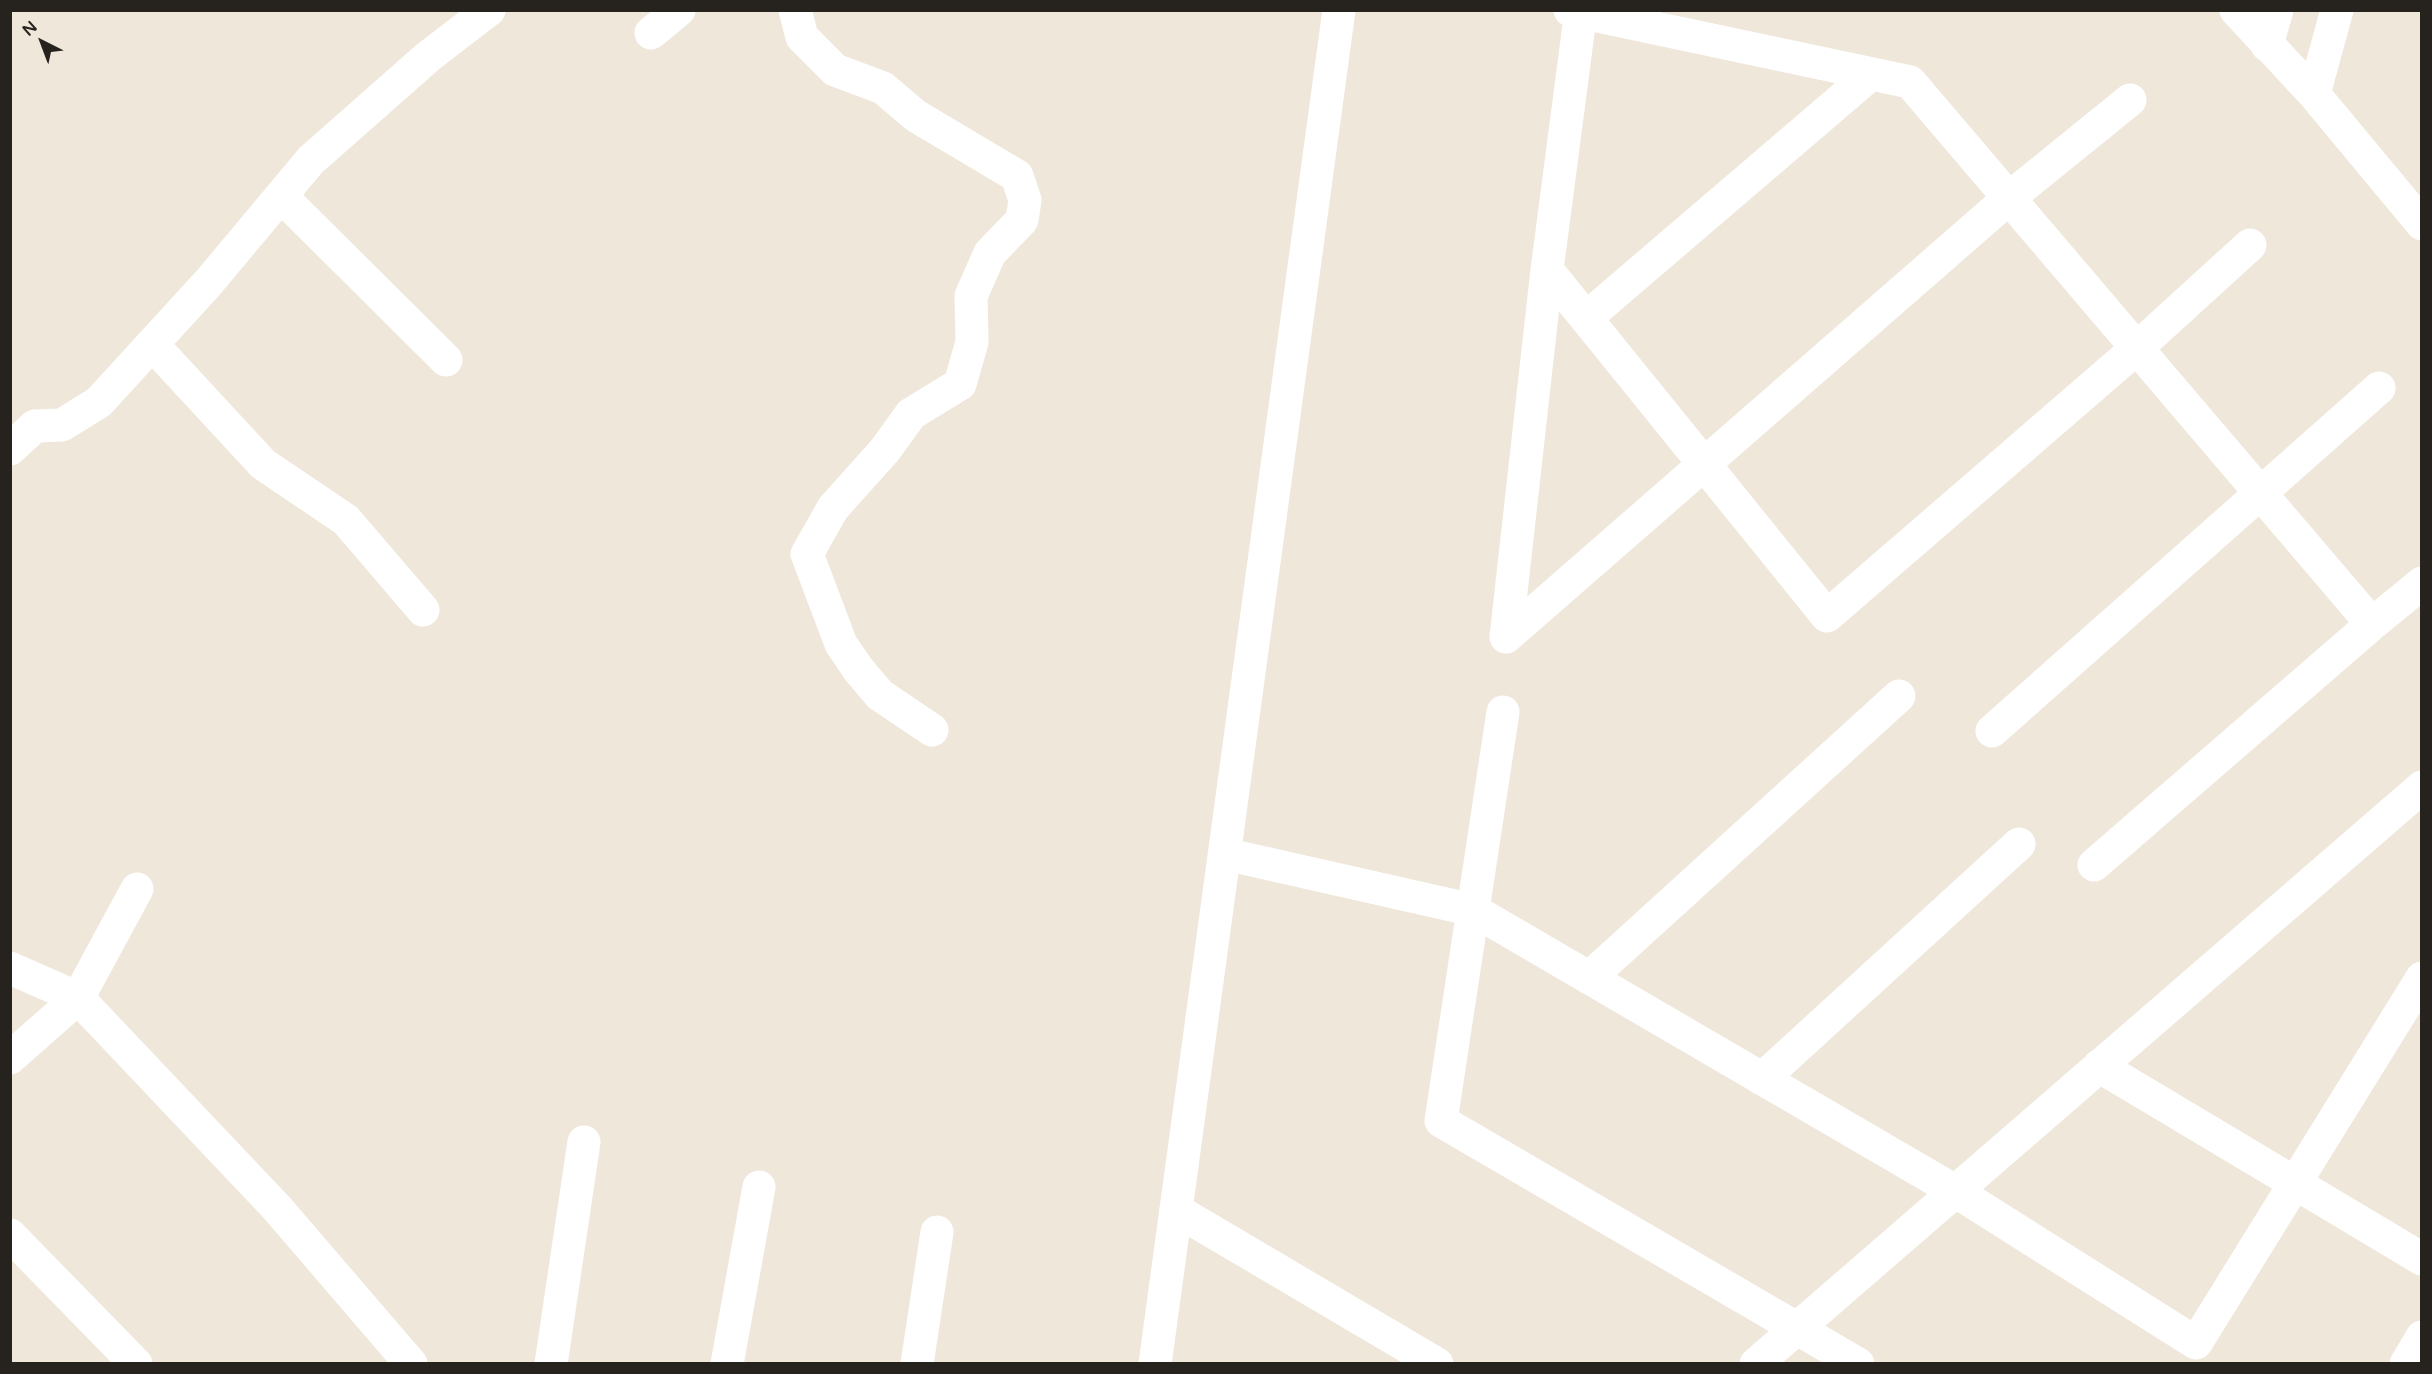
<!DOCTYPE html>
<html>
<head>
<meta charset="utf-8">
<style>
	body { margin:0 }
	#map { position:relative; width:2432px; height:1374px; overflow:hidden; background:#f0e7db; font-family:"Varela Round",sans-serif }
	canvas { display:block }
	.frame { position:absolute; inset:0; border:12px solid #26221e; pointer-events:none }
	.north { position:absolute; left:12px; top:12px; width:60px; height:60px; -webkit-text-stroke:4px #f0e7db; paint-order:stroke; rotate:318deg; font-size:16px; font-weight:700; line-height:24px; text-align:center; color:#26221e }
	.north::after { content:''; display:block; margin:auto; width:21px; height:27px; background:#26221e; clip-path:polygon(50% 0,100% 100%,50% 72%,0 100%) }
</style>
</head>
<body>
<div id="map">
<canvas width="2432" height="1374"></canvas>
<div class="frame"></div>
<div class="north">N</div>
</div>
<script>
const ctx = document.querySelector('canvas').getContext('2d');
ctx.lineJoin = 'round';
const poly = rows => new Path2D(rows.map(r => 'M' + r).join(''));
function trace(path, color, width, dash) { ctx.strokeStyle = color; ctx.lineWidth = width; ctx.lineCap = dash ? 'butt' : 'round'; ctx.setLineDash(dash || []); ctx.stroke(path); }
const minor = poly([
	[795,10,802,37,835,70,883,88,916,116,1017,176,1025,200,1022,220,990,253,971,296,972,342,960,384,911,414,885,450,833,508,807,554,841,644,858,669,880,695,932,730],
	[1570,10,1910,82,2372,624,2094,865],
	[2236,10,2314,94,2422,224],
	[651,33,679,10],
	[2267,45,2277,10],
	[2314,94,2337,10],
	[281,196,446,360],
	[1547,270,1827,616,2137,348,2250,245],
	[1586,318,1871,74],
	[152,344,263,464,346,520,423,610],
	[10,449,35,426,62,425,99,402,208,283,311,160,429,56,489,10],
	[2372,624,2422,583],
	[1506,637,2009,198,2130,100],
	[1506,637,1547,270,1581,10],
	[1503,712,1441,1121,1858,1364],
	[1992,731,2379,388],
	[1225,854,1473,910,1955,1191,2196,1343,2422,978],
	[10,968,78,998,277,1208,411,1364],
	[1589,978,1899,696],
	[10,1058,78,998,137,889],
	[2099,1066,2422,1259],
	[1762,1079,2019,844],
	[1176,1210,1437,1364],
	[10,1235,136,1364],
	[551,1364,584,1142],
	[727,1364,759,1187],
	[917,1364,937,1232],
	[1756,1364,2422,787],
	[2406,1364,2422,1337]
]);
const major = poly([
	[1155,1364,1339,10]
]);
trace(minor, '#fff', 33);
trace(major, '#fff', 33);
</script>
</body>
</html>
